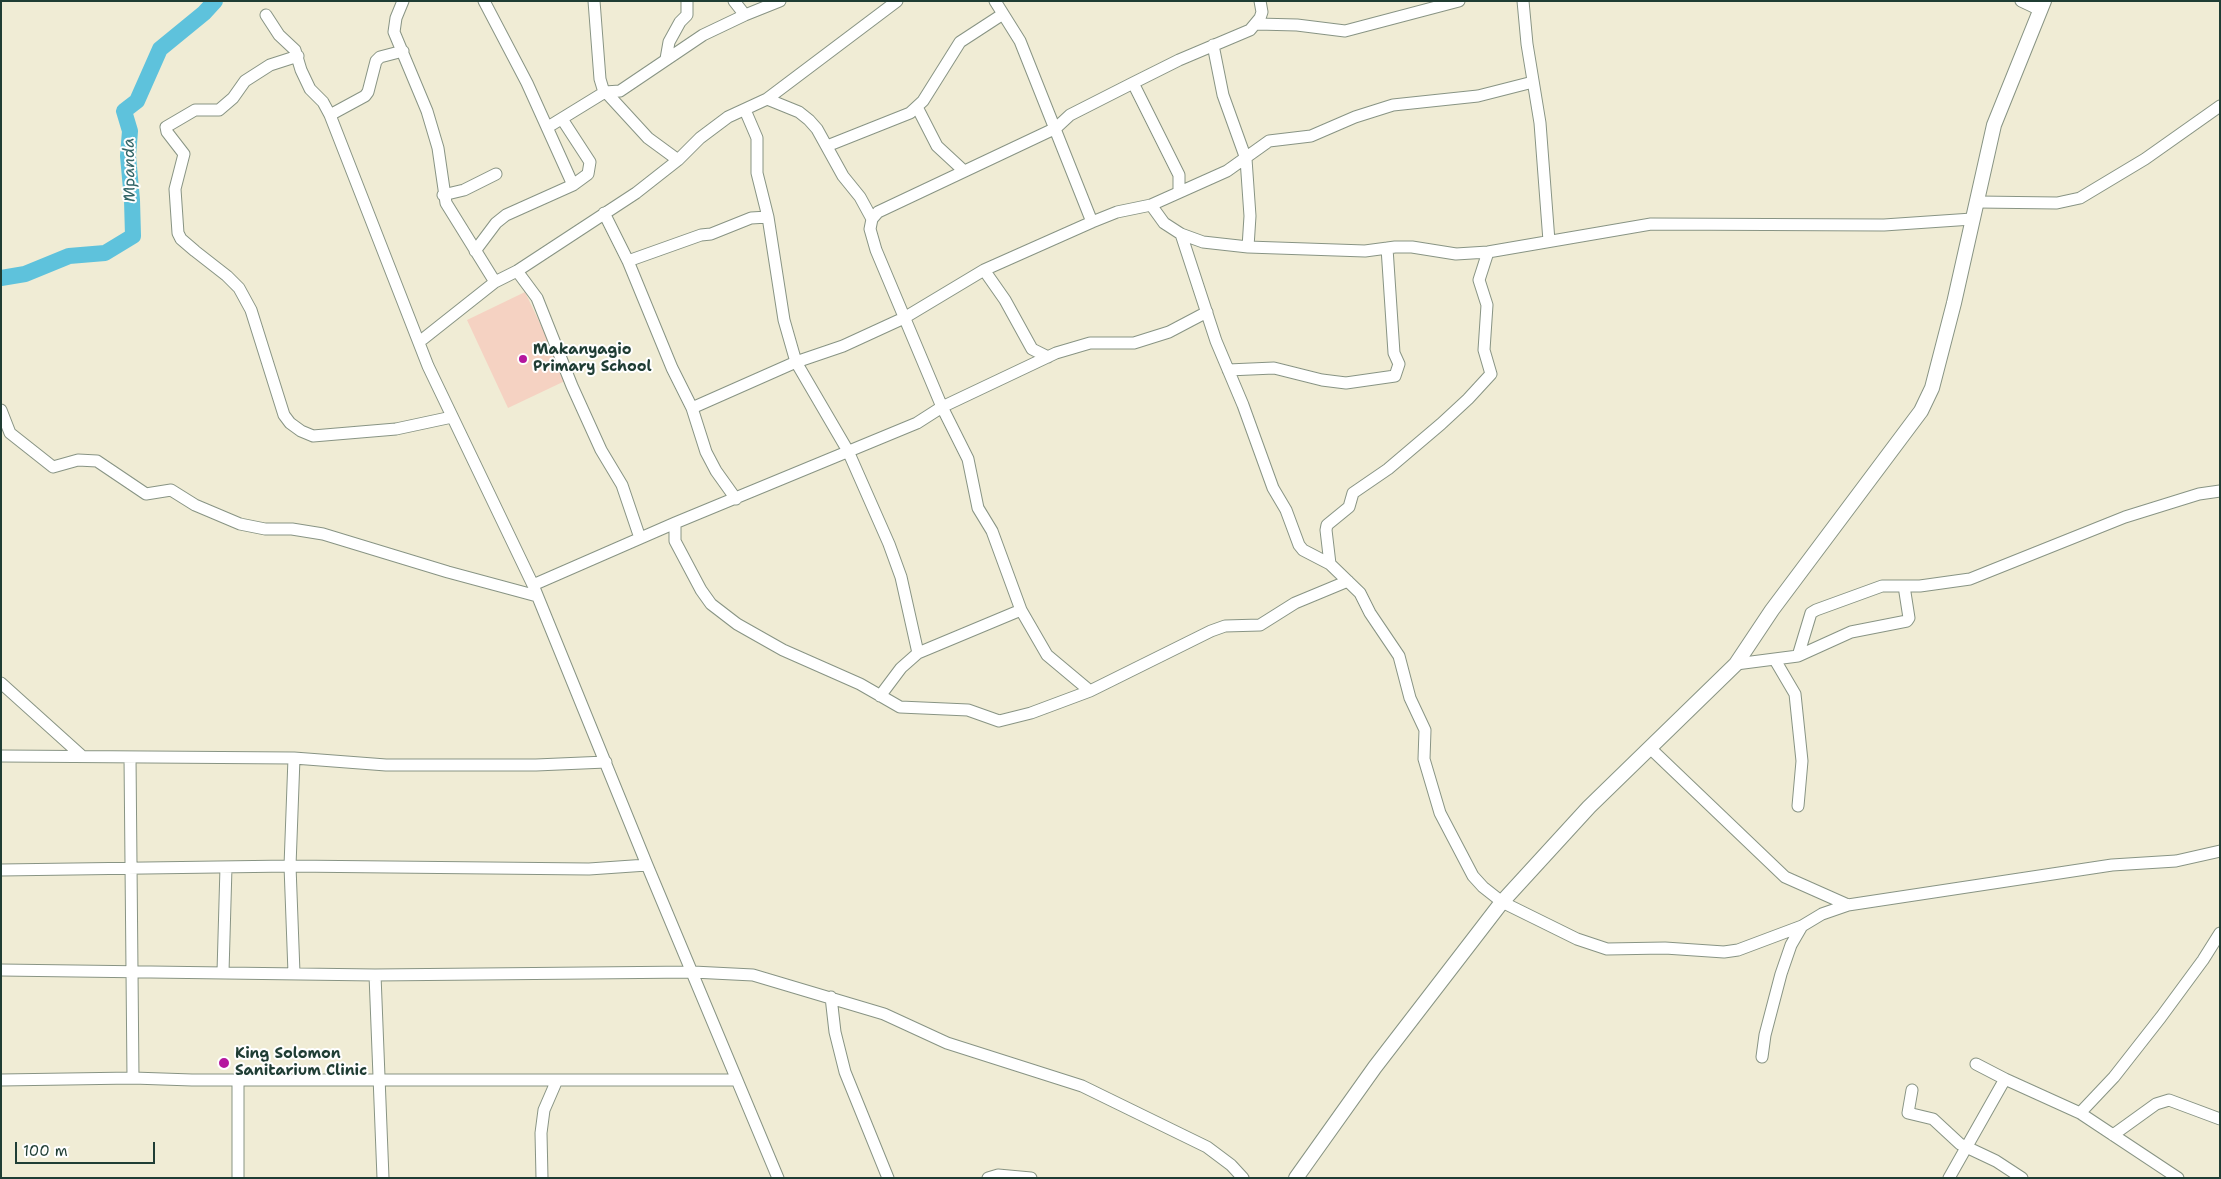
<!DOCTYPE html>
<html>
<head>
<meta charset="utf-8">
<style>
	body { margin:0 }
	#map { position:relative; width:2221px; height:1179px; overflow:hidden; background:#f0ecd5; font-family:"Shantell Sans",sans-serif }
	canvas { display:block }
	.frame { position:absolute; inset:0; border:2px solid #1f3d34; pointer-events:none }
	.scale { position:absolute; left:15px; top:1142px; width:140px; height:22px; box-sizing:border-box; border:2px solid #1f3d34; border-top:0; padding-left:6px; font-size:15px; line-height:18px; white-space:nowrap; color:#1f3d34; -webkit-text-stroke:4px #fff; paint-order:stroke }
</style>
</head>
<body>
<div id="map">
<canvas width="2221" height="1179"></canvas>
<div class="frame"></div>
<div class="scale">100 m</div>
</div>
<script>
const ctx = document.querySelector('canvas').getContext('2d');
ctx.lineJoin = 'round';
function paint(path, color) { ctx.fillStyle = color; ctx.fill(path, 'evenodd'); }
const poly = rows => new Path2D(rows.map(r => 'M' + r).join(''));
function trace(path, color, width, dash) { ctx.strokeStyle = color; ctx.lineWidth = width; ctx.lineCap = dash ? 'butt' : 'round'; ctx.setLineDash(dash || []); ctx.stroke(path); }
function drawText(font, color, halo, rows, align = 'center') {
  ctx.font = font + ' "Shantell Sans",sans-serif'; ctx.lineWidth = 4; ctx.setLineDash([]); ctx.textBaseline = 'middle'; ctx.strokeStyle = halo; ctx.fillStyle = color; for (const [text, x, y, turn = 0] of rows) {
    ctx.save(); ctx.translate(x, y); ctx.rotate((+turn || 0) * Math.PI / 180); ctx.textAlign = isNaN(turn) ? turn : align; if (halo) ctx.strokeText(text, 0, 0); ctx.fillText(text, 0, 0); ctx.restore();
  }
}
const built = poly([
	[525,292,567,380,508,408,467,320]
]);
const river = poly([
	[1,278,25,274,69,256,105,253,133,236,132,200,128,156,130,131,124,111,137,101,160,49,204,13,215,1]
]);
const minor = poly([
	[403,1,396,18,394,32,427,111,438,148,446,203,495,282],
	[484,1,527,83,573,185],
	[594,1,600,79,603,89,648,138,678,160],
	[734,1,745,15,780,1],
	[995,1,1020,41,1092,222],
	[1523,1,1527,44,1540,123,1549,241],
	[2021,1,2040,10],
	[266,15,279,35,295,50,301,70,310,89,323,102,330,115,428,366,533,585,647,865,778,1178],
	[1257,24,1297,25,1345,31,1459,1],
	[1213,45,1223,95,1246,159,1250,216,1248,247],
	[298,56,270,65,245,81,233,98,219,110,195,110,166,127,167,132,184,154,175,189,178,233,181,239,195,251,227,276,239,288,251,310,284,415,290,423,301,431,313,436,396,429,452,417],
	[666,59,669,42,680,22,687,15,687,1],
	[1133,83,1179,175,1179,191],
	[767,99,799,112,809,120,817,129,843,176,860,197,872,219],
	[917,107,937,146,964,171],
	[745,110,757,138,757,173,768,217,784,320,796,362,848,451,889,544,901,577,918,653],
	[330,115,365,96,368,92,376,61,380,57,403,51],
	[548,127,605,92,620,91,703,35,745,15],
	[827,146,910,113,923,101,960,42,1003,14],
	[443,195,464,190,496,174],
	[1978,202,2057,203,2080,198,2145,159,2220,106],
	[1151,205,1164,223,1181,234,1203,242,1248,247,1365,251,1395,247,1412,247,1456,254,1488,252,1651,224,1884,225,1972,219],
	[604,213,628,261,672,368,692,408,706,452,716,471,736,499],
	[1181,234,1216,341,1243,405,1273,488,1286,510,1299,545,1303,550,1330,564,1360,593,1370,613,1399,656,1410,698,1425,730,1424,759,1440,813,1473,876,1483,887,1502,902,1577,939,1607,949,1665,948,1724,952,1738,950,1802,926,1822,914,1848,905,2112,865,2176,861,2220,851],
	[475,251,496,223,506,215,573,185,588,174,590,162,562,119],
	[628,261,701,235,711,234,751,218,768,217],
	[984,270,1005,300,1032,349,1048,357],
	[517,271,537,298,572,386,601,450,622,485,640,538],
	[423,339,495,282,517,271,636,193,678,160,700,138,728,117,767,99,897,1],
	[1228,370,1274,368,1322,380,1346,383,1395,376,1399,364,1394,353,1387,248],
	[692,408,796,362,843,346,904,318,984,270,1092,222,1117,212,1151,205,1227,171,1269,141,1311,136,1355,117,1393,105,1478,96,1533,82],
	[1,410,10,433,53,467,78,460,97,461,146,494,171,490,195,505,240,524,265,529,292,529,323,534,448,572,537,596],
	[675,523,675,541,701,590,711,604,737,624,783,650,860,684,900,707,968,710,999,721,1031,713,1090,691,1211,631,1225,626,1260,625,1295,603,1348,581],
	[1330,564,1326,530,1327,525,1349,507,1353,493,1388,469,1441,424,1468,399,1491,374,1484,350,1487,305,1479,280,1488,252],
	[533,585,675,523,917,423,942,407,1056,353,1090,343,1134,343,1169,332,1207,312],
	[1798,656,1811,613,1816,610,1882,586,1920,586,1970,579,2125,517,2199,494,2220,491],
	[1775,660,1795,694,1802,761,1798,806],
	[1736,664,1798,656,1851,632,1907,621,1909,618,1904,586],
	[1,683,82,756],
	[1090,691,1047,655,1021,610,992,531,978,508,968,459,942,407,876,250,870,229,872,219,878,212,1056,128,1070,115,1133,83,1179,60,1250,30,1260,18,1262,12,1260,1],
	[880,696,901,668,918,653,1021,610],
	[1650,748,1785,877,1848,905],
	[1,756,294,758,386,765,536,765,606,762],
	[130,757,133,1078],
	[1,870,290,866,589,869,647,865],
	[1,970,375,975,693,972,753,975,884,1014,947,1043,1082,1086,1207,1147,1231,1165,1243,1178],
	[223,972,226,867],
	[294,973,290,866,294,758],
	[375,975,383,1178],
	[831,997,835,1032,845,1072,888,1178],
	[1762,1057,1765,1035,1781,974,1791,945,1802,926],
	[1976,1064,2005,1079],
	[238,1079,238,1178],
	[1,1080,133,1078,192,1080,737,1080],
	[1912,1090,1908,1113,1933,1119,1960,1144,1996,1161,2022,1178],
	[2080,1113,2114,1077,2161,1017,2203,960,2220,933],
	[2113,1135,2156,1104,2169,1100,2220,1119],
	[542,1178,541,1133,544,1110,557,1080],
	[988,1178,998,1175,1031,1178],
	[1949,1178,2005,1079,2080,1113,2178,1178]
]);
const tertiary = poly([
	[1296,1178,1375,1067,1502,902,1589,807,1736,664,1772,610,1921,411,1932,388,1954,303,1994,125,2044,1]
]);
const markers = [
	[523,359,5,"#b5179e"],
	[224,1063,6,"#b5179e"]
];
const poiNames = [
	["Makanyagio",533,350],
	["Primary School",533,367],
	["King Solomon",235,1054],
	["Sanitarium Clinic",235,1071]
];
const waterNames = [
	["Mpanda",130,170,-91]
];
paint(built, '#f5d2c2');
trace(river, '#5ec2dc', 16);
trace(minor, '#889484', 13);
trace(tertiary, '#889484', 16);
trace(minor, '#fff', 11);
trace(tertiary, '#fff', 14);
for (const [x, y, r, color] of markers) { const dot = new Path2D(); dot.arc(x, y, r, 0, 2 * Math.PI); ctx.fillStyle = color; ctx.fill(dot); trace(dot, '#fff', 2); }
drawText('bold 15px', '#1f3d34', '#fff', poiNames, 'left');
drawText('italic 16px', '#326566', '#fff', waterNames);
</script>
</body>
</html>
